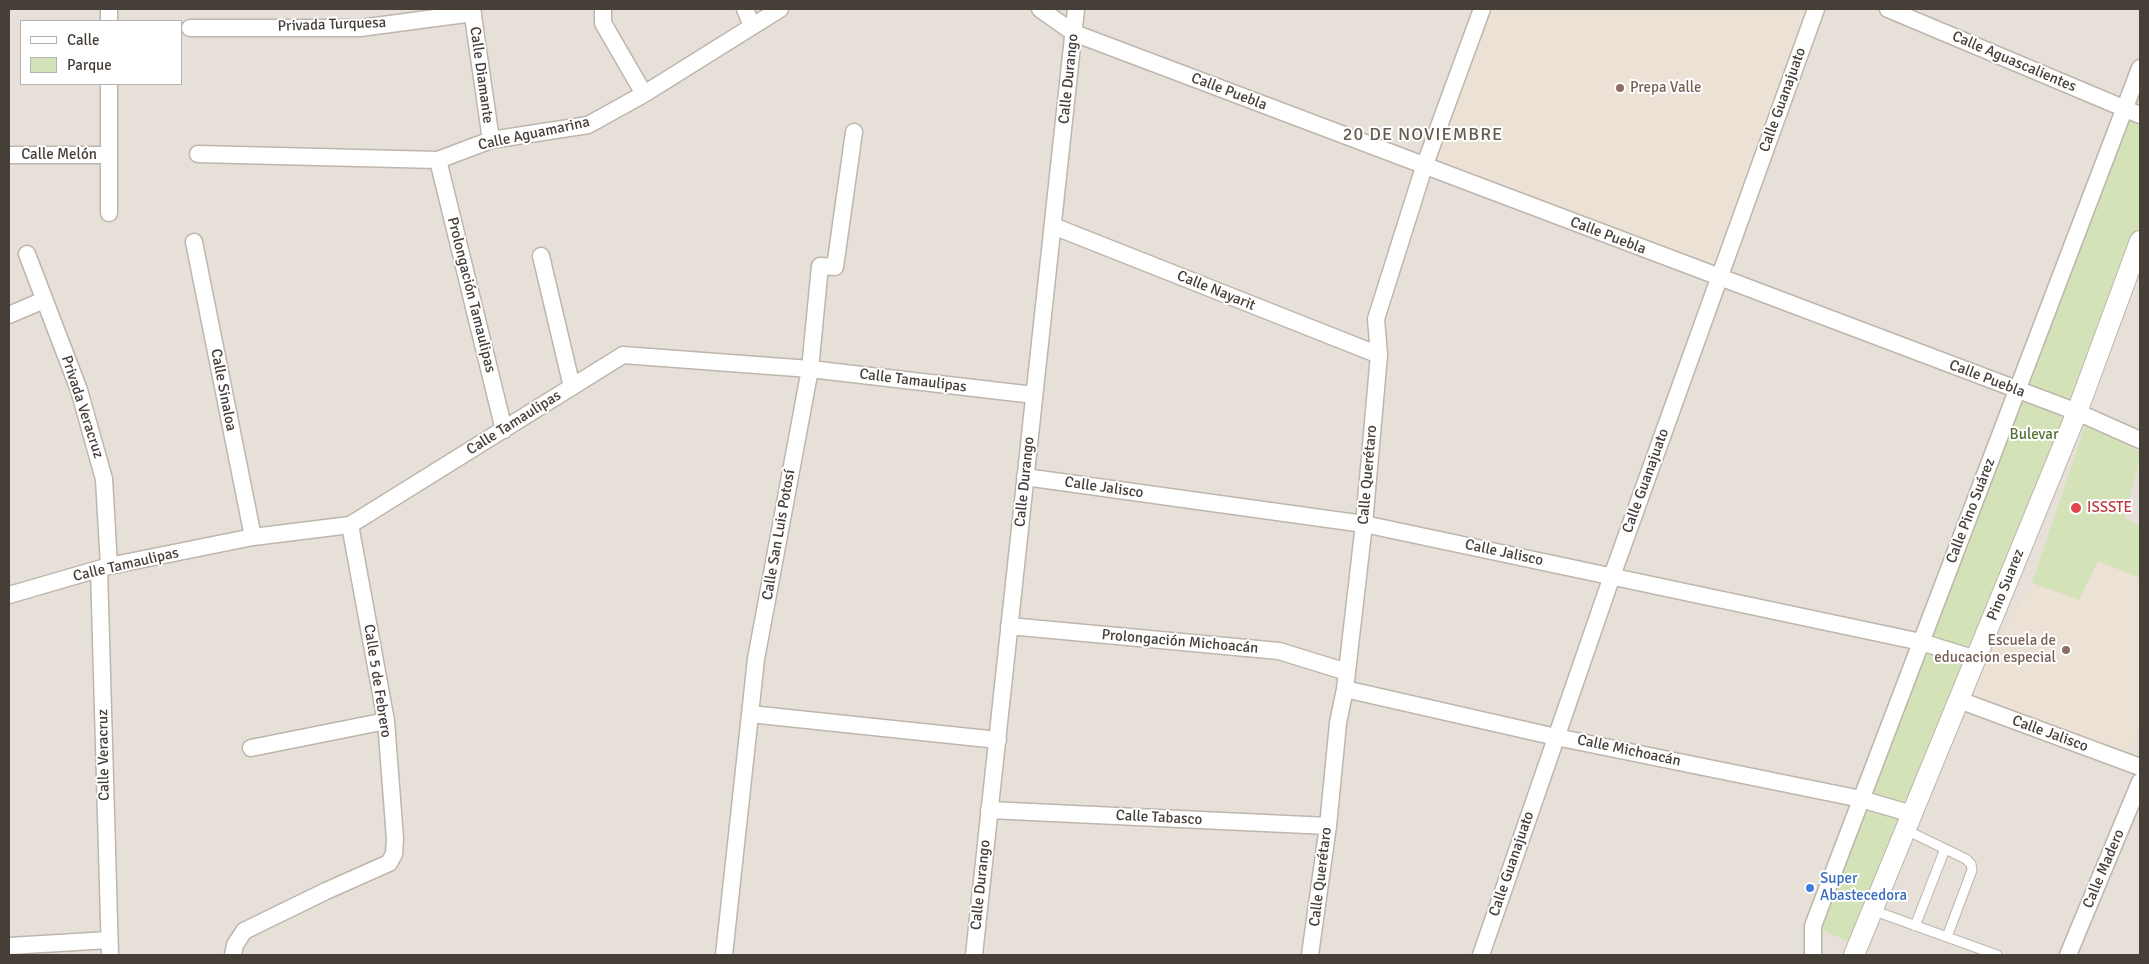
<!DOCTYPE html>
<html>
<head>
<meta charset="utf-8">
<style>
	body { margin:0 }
	#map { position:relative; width:2149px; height:964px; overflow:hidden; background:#f3efea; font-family:Signika,sans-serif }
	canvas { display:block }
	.frame { position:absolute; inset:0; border:10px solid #463f38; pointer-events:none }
	.legend { position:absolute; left:20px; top:20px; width:162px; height:65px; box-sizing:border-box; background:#fff; border:1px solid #b5b2af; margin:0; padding:6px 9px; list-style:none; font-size:15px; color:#463f38 }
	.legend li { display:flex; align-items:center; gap:10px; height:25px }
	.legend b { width:25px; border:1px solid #b5b2af }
</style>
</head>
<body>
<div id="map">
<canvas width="2149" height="964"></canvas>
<div class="frame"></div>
<ul class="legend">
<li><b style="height:6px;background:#fff"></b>Calle</li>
<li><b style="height:14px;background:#d4e3b7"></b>Parque</li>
</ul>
</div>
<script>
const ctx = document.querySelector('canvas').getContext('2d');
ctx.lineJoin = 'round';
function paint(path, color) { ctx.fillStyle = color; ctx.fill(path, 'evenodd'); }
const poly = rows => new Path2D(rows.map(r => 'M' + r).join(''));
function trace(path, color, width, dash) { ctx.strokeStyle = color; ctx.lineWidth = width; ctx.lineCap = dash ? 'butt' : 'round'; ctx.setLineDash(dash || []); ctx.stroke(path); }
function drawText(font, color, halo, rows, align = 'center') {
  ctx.font = font + ' Signika,sans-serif'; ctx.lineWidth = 4; ctx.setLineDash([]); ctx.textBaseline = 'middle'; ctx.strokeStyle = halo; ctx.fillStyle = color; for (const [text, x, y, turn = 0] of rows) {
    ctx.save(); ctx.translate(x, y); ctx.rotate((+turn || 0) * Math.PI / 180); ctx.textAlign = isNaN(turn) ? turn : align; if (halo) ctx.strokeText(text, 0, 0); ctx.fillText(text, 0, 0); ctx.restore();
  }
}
const residential = poly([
	[9,9,2140,9,2140,955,9,955],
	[21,21,181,21,181,84,21,84]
]);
const education = poly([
	[1482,9,1816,9,1718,278,1424,167],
	[2097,561,2140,578,2140,724,2126,760,1963,699,2032,583,2079,600]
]);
const green = poly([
	[2140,68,2140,241,1858,946,1813,926],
	[2086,423,2140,452,2140,459,2124,518,2140,525,2140,578,2098,561,2079,600,2032,583]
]);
const service = poly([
	[1906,830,1966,859,1971,864,1972,870,1947,937],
	[1872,910,1997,955],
	[1915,926,1945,849]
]);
const minor = poly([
	[472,9,491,140],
	[603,9,603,23,644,94],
	[745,9,752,26],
	[1040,9,1074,33,2077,412,2140,440],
	[1888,9,2140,115],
	[109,21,109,9],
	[190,28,360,28,473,13],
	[198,154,438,160,491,140,588,125,644,94,780,9],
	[9,155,109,155],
	[438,160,504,430],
	[109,213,109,84],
	[1053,226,1379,355],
	[194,242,253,537],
	[27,254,79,390,104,479,109,566],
	[541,256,572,387],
	[9,315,44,300],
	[1025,477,1364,524,1921,642,1976,659],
	[99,569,110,955],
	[9,595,109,566,253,537,350,525,623,355,810,369,1034,395],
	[1009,626,1279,651,1347,672],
	[1345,689,1556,737,1861,799,1912,814],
	[1959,700,2140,767],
	[750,714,998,740],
	[251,748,386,721],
	[989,810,1328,826],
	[9,946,109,940],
	[233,955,235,945,244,931,326,891,389,863,394,854,395,839,386,721,350,525],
	[724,955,756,659,810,369,820,266,835,267,854,132],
	[974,955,1076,9],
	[1310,955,1328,826,1338,723,1345,689,1364,524,1379,355,1376,319,1424,167,1482,9],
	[1481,955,1612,576,1816,9],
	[1813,955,1813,926,2140,68],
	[2068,955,2140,782]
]);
const tertiary = poly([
	[1854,955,2077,412,2140,241]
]);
const markers = [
	[1620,88,5,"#8d6e63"],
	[2076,508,6,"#e0444e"],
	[2066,650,5,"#8d6e63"],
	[1810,888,5,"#3f7fe0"]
];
const streetNames = [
	["Privada Turquesa",332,25,-2],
	["Calle Aguascalientes",2014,62,23],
	["Calle Diamante",481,75,82],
	["Calle Durango",1069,79,-84],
	["Calle Puebla",1229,92,21],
	["Calle Guanajuato",1783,100,-70],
	["Calle Aguamarina",534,134,-12],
	["Calle Melón",59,155],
	["Calle Puebla",1608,236,21],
	["Calle Nayarit",1216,291,22],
	["Prolongación Tamaulipas",471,295,76],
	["Calle Puebla",1987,379,21],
	["Calle Tamaulipas",913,381,7],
	["Calle Sinaloa",223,390,79],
	["Privada Veracruz",82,407,72],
	["Calle Tamaulipas",514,423,-32],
	["Calle Querétaro",1368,475,-85],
	["Calle Guanajuato",1646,481,-70],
	["Calle Durango",1025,482,-84],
	["Calle Jalisco",1104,488,8],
	["Calle Pino Suárez",1971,511,-69],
	["Calle San Luis Potosí",779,535,-80],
	["Calle Jalisco",1504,553,12],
	["Calle Tamaulipas",126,565,-13],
	["Pino Suarez",2006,585,-68],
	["Prolongación Michoacán",1180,642,5],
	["Calle 5 de Febrero",377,681,81],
	["Calle Jalisco",2050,734,20],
	["Calle Michoacán",1629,751,12],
	["Calle Veracruz",104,755,-91],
	["Calle Tabasco",1159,818,3],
	["Calle Guanajuato",1512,864,-71],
	["Calle Madero",2104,869,-67],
	["Calle Querétaro",1321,877,-83],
	["Calle Durango",981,885,-84]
];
const educationNames = [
	["Prepa Valle",1630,88],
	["Escuela de",2056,641,"right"],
	["educacion especial",2056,658,"right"]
];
const parkNames = [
	["Bulevar",2034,435]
];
const healthNames = [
	["ISSSTE",2087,508]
];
const shopNames = [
	["Super",1820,879],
	["Abastecedora",1820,896]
];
const quarterNames = [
	["20 DE NOVIEMBRE",1423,135]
];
paint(residential, '#e6e0d8');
paint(education, '#ebe2d5');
paint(green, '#d4e3b7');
trace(service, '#beb6ad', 11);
trace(minor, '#beb6ad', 19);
trace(tertiary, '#beb6ad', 22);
trace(service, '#fff', 9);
trace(minor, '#fff', 16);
trace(tertiary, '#fff', 20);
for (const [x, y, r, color] of markers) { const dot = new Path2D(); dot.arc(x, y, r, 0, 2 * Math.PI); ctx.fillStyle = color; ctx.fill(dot); trace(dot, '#fff', 2); }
drawText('15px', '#463f38', '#fff', streetNames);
drawText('15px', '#785e54', '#fff', educationNames, 'left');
drawText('15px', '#517231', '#fff', parkNames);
drawText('15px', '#be3a42', '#fff', healthNames, 'left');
drawText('15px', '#366cbe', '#fff', shopNames, 'left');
ctx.letterSpacing = '1px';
drawText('18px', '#685c51', '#fff', quarterNames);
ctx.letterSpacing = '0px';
</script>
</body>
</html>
